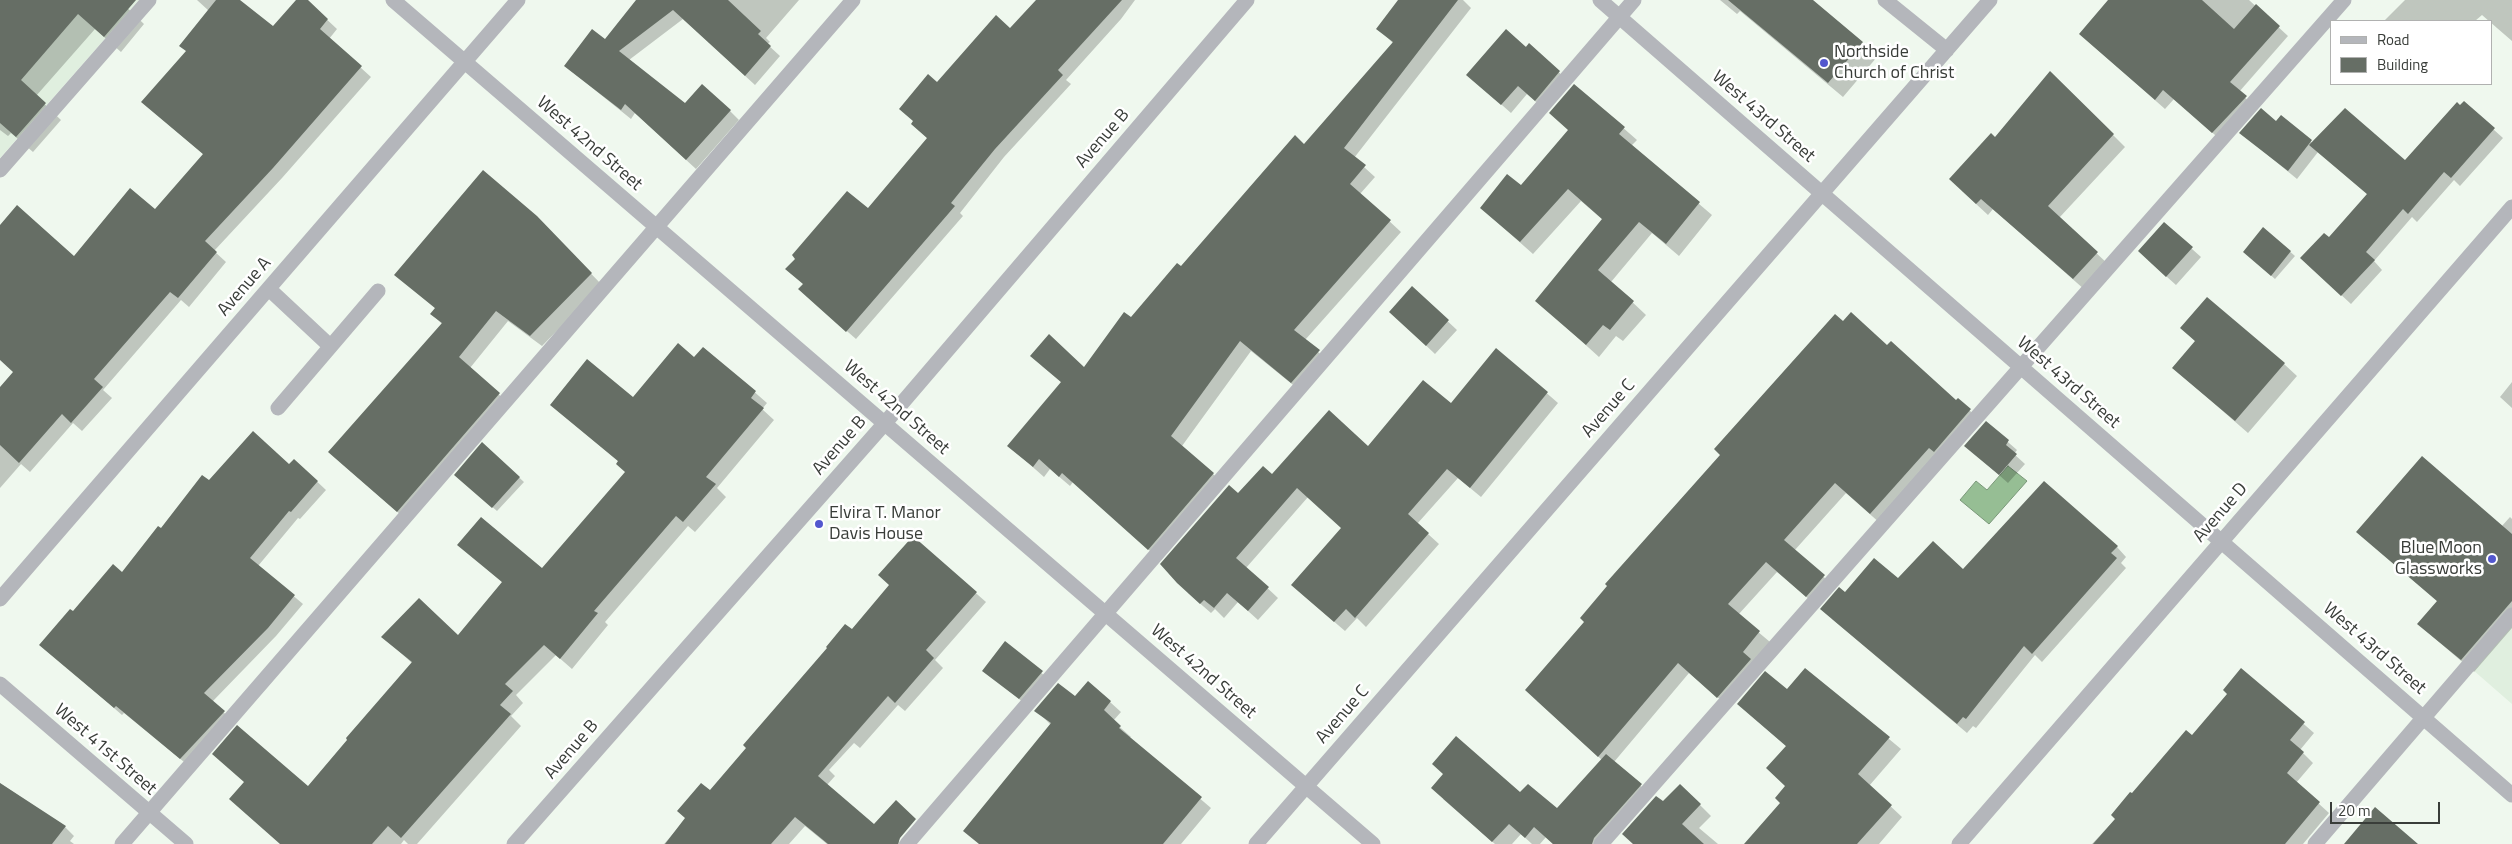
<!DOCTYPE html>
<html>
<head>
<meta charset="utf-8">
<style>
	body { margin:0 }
	#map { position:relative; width:2512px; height:844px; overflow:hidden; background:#eff8ee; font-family:"Titillium Web",sans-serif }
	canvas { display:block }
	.legend { position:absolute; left:2330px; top:20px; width:162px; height:65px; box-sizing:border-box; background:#fff; border:1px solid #b0b1b0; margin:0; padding:6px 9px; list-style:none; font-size:15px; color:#393d39 }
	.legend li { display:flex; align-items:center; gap:10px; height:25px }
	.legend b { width:25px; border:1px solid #b0b1b0 }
	.scale { position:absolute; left:2330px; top:802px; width:110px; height:22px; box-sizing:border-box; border:2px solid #393d39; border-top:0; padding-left:6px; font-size:15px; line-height:18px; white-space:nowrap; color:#393d39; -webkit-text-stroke:4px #fff; paint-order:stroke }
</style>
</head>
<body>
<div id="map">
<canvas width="2512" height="844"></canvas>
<ul class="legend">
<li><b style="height:6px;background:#b4b6bb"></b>Road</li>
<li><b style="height:14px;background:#666e65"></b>Building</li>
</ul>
<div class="scale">20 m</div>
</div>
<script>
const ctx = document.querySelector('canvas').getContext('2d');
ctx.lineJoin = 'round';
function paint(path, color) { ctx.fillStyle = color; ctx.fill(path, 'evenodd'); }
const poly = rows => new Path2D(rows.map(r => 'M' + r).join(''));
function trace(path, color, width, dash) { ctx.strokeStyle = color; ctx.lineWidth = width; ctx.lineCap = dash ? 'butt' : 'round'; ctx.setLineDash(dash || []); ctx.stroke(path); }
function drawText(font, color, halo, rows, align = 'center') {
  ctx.font = font + ' "Titillium Web",sans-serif'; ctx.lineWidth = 5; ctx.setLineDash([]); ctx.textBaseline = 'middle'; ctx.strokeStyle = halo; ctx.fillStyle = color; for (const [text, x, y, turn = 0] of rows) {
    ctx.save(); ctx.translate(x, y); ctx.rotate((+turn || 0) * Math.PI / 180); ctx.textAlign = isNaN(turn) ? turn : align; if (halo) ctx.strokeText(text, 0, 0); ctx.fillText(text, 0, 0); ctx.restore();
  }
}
const built = poly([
	[0,0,139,0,0,158],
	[2512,625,2512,704,2473,670]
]);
const water = poly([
	[2008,466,2027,481,1989,524,1960,500,1976,481,1987,490,2008,466]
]);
const shadow = poly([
	[0,0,119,0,144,24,121,52,95,29,36,96,61,120,33,152,11,133,8,136,0,130],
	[197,0,238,0,273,28,299,0,306,0,337,29,329,39,371,77,282,178,214,251,226,262,189,307,181,300,103,390,112,398,82,431,73,423,30,472,21,464,0,488,0,389,15,372,0,359,0,227,74,258,155,210,204,155,153,111,209,11],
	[637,0,799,0,766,38,770,42,767,44,780,56,755,85,683,19,629,60,685,104,730,111,739,120,696,169,635,113,631,119,565,66,605,41],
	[1038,0,1135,0,1121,19,1066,80,1071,84,1004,157,960,213,963,216,856,339,809,298,868,210,928,139,912,124,937,83,1010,30],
	[1400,0,1463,0,1471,8,1354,158,1375,177,1360,194,1401,232,1305,340,1329,362,1303,393,1251,351,1182,446,1224,484,1159,559,1073,482,1070,486,1050,469,1044,477,1009,446,1062,383,1042,366,1084,369,1181,268,1304,145,1393,43,1378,29],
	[1720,0,1811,0,1877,57,1843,97,1740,11,1737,14],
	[2110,0,2249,0,2288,36,2239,92,2255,107,2223,142,2174,99,2165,109,2090,43],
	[2405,0,2512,0,2512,41,2482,15,2475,21,2384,21],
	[1529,44,1568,81,1544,109,1527,94,1511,113,1477,83],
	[2051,73,2125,147,2059,218,2109,265,2085,290,1993,209,1988,215,1962,191,1995,139],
	[1574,85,1637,140,1631,146,1712,215,1679,256,1652,233,1611,282,1646,315,1623,341,1616,336,1599,357,1537,301,1603,220,1581,201,1533,254,1481,208,1521,187,1569,130,1551,113],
	[2464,103,2503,138,2460,186,2454,180,2417,222,2412,217,2374,261,2382,270,2351,304,2311,267,2329,239,2368,195,2318,152,2297,179,2241,133,2276,123,2313,143,2405,162],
	[536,217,602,285,542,346,508,321,470,368,510,405,409,522,341,463,442,324,432,314,436,309,396,275],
	[2164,224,2201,257,2176,285,2148,260],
	[2264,229,2295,256,2275,279,2249,256],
	[1412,288,1457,330,1435,354,1399,320],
	[1843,322,1887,347,1956,402,1958,400,1981,421,1881,524,1846,493,1794,551,1835,587,1817,606,1777,572,1738,615,1770,642,1729,707,1689,673,1614,762,1652,796,1609,844,1553,844,1546,837,1540,844,1532,844,1521,834,1512,844,1495,844,1443,799,1520,794,1557,810,1602,760,1537,701],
	[2182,328,2284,364,2297,376,2248,433,2187,380,2196,342],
	[704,348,767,403,762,409,774,420,717,488,726,497,695,532,688,526,605,622,608,625,572,669,556,655,516,695,523,703,511,716,521,726,417,844,408,844,404,840,401,844,281,844,230,799,308,788,412,663,383,637,458,637,503,583,459,545,542,569,626,472,619,462,551,405,633,399,695,359],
	[1497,350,1558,403,1481,497,1458,478,1417,524,1439,544,1366,627,1357,618,1345,631,1303,595,1343,529,1308,497,1246,568,1278,598,1258,620,1238,602,1224,618,1215,609,1211,613,1188,593,1239,495,1272,475,1368,447,1451,405],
	[2512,382,2512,408,2500,397],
	[1986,423,2017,450,2014,454,2025,464,2008,483,1966,446],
	[483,444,524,482,497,511,460,479],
	[294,460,326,490,300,519,298,518,258,566,303,604,276,636,212,702,232,720,189,766,124,713,122,715,41,645,73,613,122,573,161,529,209,482,289,466],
	[2510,517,2512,519,2512,628,2474,672,2432,636,2438,602,2371,544,2501,527],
	[913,538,986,602,935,660,943,668,905,711,898,705,860,748,854,743,829,770,835,776,827,785,874,826,879,821,902,844,827,844,805,826,789,844,664,844,890,586],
	[2117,547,2126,557,2121,563,2126,568,2042,662,2035,655,1976,728,1973,726,1967,733,1832,619,1845,594,1898,580],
	[1005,643,1051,681,1029,707,984,671],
	[1805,669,1901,749,1869,786,1902,817,1879,844,1746,844,1782,803,1787,786,1787,747,1738,704,1787,691],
	[2242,670,2314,733,2300,750,2313,763,2296,783,2329,813,2303,844,2092,844,2192,737,2228,694],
	[1088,682,1121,712,1113,721,1131,737,1129,738,1211,808,1181,844,980,844,1051,725,1036,710,1075,698],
	[0,783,65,827,74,836,70,841,74,844,13,844,0,831],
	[1663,803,1700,805,1711,816,1699,828,1718,844,1634,844]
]);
const building = poly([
	[0,0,136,0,104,37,78,14,21,80,46,103,16,137,0,123],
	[216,0,240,0,273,26,296,0,308,0,328,19,320,29,362,66,273,168,205,241,217,252,178,298,170,292,94,379,103,387,71,423,62,414,19,463,0,445,0,387,13,372,0,360,0,225,17,205,74,256,130,188,155,209,203,154,141,102,186,51,179,46],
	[636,0,728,0,761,31,758,34,771,46,745,76,673,10,619,51,685,103,702,84,731,110,686,160,625,104,621,110,564,66,592,29,605,39],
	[1036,0,1122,0,1058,70,1063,75,995,149,951,203,955,206,846,332,798,289,803,284,785,269,795,259,792,255,847,191,868,208,927,138,911,124,913,121,899,109,928,74,937,82,996,15,1010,28],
	[1398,0,1458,0,1344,148,1366,165,1350,184,1391,220,1294,330,1320,350,1291,383,1240,341,1171,436,1214,473,1148,550,1062,473,1059,477,1039,459,1033,467,1007,446,1061,382,1030,356,1049,334,1084,367,1124,312,1131,317,1177,263,1181,266,1295,135,1304,144,1393,42,1376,29],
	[1728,0,1813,0,1863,42,1828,83],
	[2108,0,2202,0,2234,29,2256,4,2280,26,2230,82,2247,96,2212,133,2163,90,2155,100,2079,34],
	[1506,29,1526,47,1529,43,1560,71,1535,101,1518,86,1501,105,1466,75],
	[2050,71,2114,134,2048,206,2098,252,2073,279,1981,199,1976,204,1949,179,1991,133,1995,137],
	[1574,84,1625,127,1619,134,1700,202,1666,244,1639,222,1598,270,1634,301,1610,330,1603,325,1586,345,1535,301,1602,219,1568,189,1520,242,1480,208,1507,174,1521,185,1568,130,1549,113],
	[2464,101,2495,128,2451,178,2444,172,2408,214,2403,209,2366,252,2375,260,2341,296,2300,258,2324,233,2329,237,2367,194,2309,145,2345,108,2405,160,2457,102,2460,105],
	[2261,108,2276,121,2281,115,2312,140,2288,171,2239,133],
	[483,170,537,216,592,273,530,336,496,311,459,357,500,393,397,512,328,452,442,323,430,314,435,308,394,275],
	[2164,222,2193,247,2166,277,2138,251],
	[2263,227,2291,251,2271,276,2243,252],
	[1412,286,1449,320,1426,346,1389,312],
	[2207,297,2285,363,2235,421,2172,368,2195,341,2180,328],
	[1851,312,1887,345,1891,341,1956,400,1958,398,1971,409,1934,452,1929,448,1870,514,1835,483,1784,540,1825,575,1806,597,1766,562,1728,604,1760,631,1743,652,1751,659,1717,698,1678,663,1598,757,1525,690,1584,622,1580,618,1607,586,1605,584,1720,455,1714,449,1835,314,1843,321],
	[678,343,694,357,703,347,756,391,751,398,764,408,706,477,716,484,683,522,676,516,594,611,598,613,560,659,544,645,505,684,513,691,500,705,511,714,401,838,388,826,372,844,280,844,229,799,244,782,212,754,237,725,308,786,347,740,346,738,412,662,381,637,419,598,458,635,502,582,457,545,481,517,542,568,625,472,616,464,618,461,550,405,587,359,633,397],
	[1496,348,1548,392,1470,488,1447,469,1408,514,1429,533,1355,618,1346,609,1334,622,1291,585,1341,528,1297,488,1236,558,1269,587,1248,611,1227,593,1214,608,1204,600,1200,604,1177,583,1160,564,1229,485,1238,493,1263,466,1272,474,1329,410,1368,446,1423,380,1451,403],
	[1986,421,2009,440,2006,445,2017,454,1999,475,1964,446],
	[253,431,289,464,294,459,318,481,291,512,289,511,250,558,295,595,268,628,204,693,225,711,180,759,116,706,114,708,39,645,70,609,73,611,113,564,122,572,158,526,161,528,202,475,209,480],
	[482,442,520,477,492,508,454,475],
	[2422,456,2512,534,2512,601,2461,660,2417,624,2437,601,2356,532],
	[2044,481,2118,546,2111,553,2117,558,2032,654,2024,646,1966,719,1963,717,1957,724,1820,609,1839,587,1845,592,1874,558,1898,578,1933,541,1963,569],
	[913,536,977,592,926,650,934,658,895,703,888,696,818,776,874,824,896,800,916,819,900,838,898,844,828,844,795,817,771,844,665,844,685,818,677,811,701,783,710,790,746,748,743,745,827,648,826,647,845,624,852,629,889,585,878,575],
	[1005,641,1043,671,1019,699,982,671],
	[1805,668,1890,737,1858,774,1892,805,1857,844,1744,844,1780,803,1775,798,1785,786,1766,768,1786,746,1737,704,1765,671,1787,689],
	[2241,668,2305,722,2290,740,2304,752,2287,773,2320,802,2285,844,2093,844,2115,819,2111,815,2130,792,2132,793,2186,730,2192,735,2227,694,2223,690],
	[1088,681,1111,701,1104,710,1121,726,1119,728,1202,797,1163,844,979,844,963,831,1051,723,1034,711,1058,683,1075,696],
	[1456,736,1520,792,1528,784,1557,808,1606,754,1642,784,1594,838,1592,844,1553,844,1534,827,1525,838,1509,824,1492,842,1431,788,1443,774,1432,764],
	[0,783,66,826,52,844,0,844],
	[1680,784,1701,804,1682,824,1704,844,1633,844,1622,834,1656,796,1663,801],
	[2375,807,2418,844,2344,844]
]);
const minor = poly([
	[393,0,1373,844],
	[1600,0,2512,795],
	[1885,0,1947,50],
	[0,170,149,0],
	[269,289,330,346],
	[278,408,378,291],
	[0,599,518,0],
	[0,684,186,844],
	[122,844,853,0],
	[514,844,885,423,1247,0],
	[907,844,1634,0],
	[1256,844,1990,0],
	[1601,844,2344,0],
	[1959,844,2512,207],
	[2315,844,2512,615]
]);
const markers = [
	[1824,63,5,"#5357ce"],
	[819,524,5,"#5357ce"],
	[2492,559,5,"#5357ce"]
];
const poiNames = [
	["Northside",1834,53],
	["Church of Christ",1834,74],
	["Elvira T. Manor",829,514],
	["Davis House",829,535],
	["Blue Moon",2482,549,"right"],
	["Glassworks",2482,570,"right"]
];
const streetNames = [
	["West 43rd Street",1763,117,41],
	["Avenue B",1103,139,-49],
	["West 42nd Street",589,144,41],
	["Avenue A",245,287,-49],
	["West 43rd Street",2068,383,41],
	["West 42nd Street",896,408,41],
	["Avenue C",1609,409,-49],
	["Avenue B",840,446,-49],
	["Avenue D",2221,513,-49],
	["West 43rd Street",2374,649,41],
	["West 42nd Street",1203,672,41],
	["Avenue C",1343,715,-49],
	["West 41st Street",105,750,41],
	["Avenue B",572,750,-49]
];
paint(built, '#e0efdf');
paint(water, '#96be94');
trace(water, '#7a9779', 1);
paint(shadow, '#0003');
paint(building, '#666e65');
trace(minor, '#b4b6bb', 15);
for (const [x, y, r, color] of markers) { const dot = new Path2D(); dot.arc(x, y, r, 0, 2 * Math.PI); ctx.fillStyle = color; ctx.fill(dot); trace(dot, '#fff', 2); }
drawText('18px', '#393d39', '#fff', poiNames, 'left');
drawText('18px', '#393d39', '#fff', streetNames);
</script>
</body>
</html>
